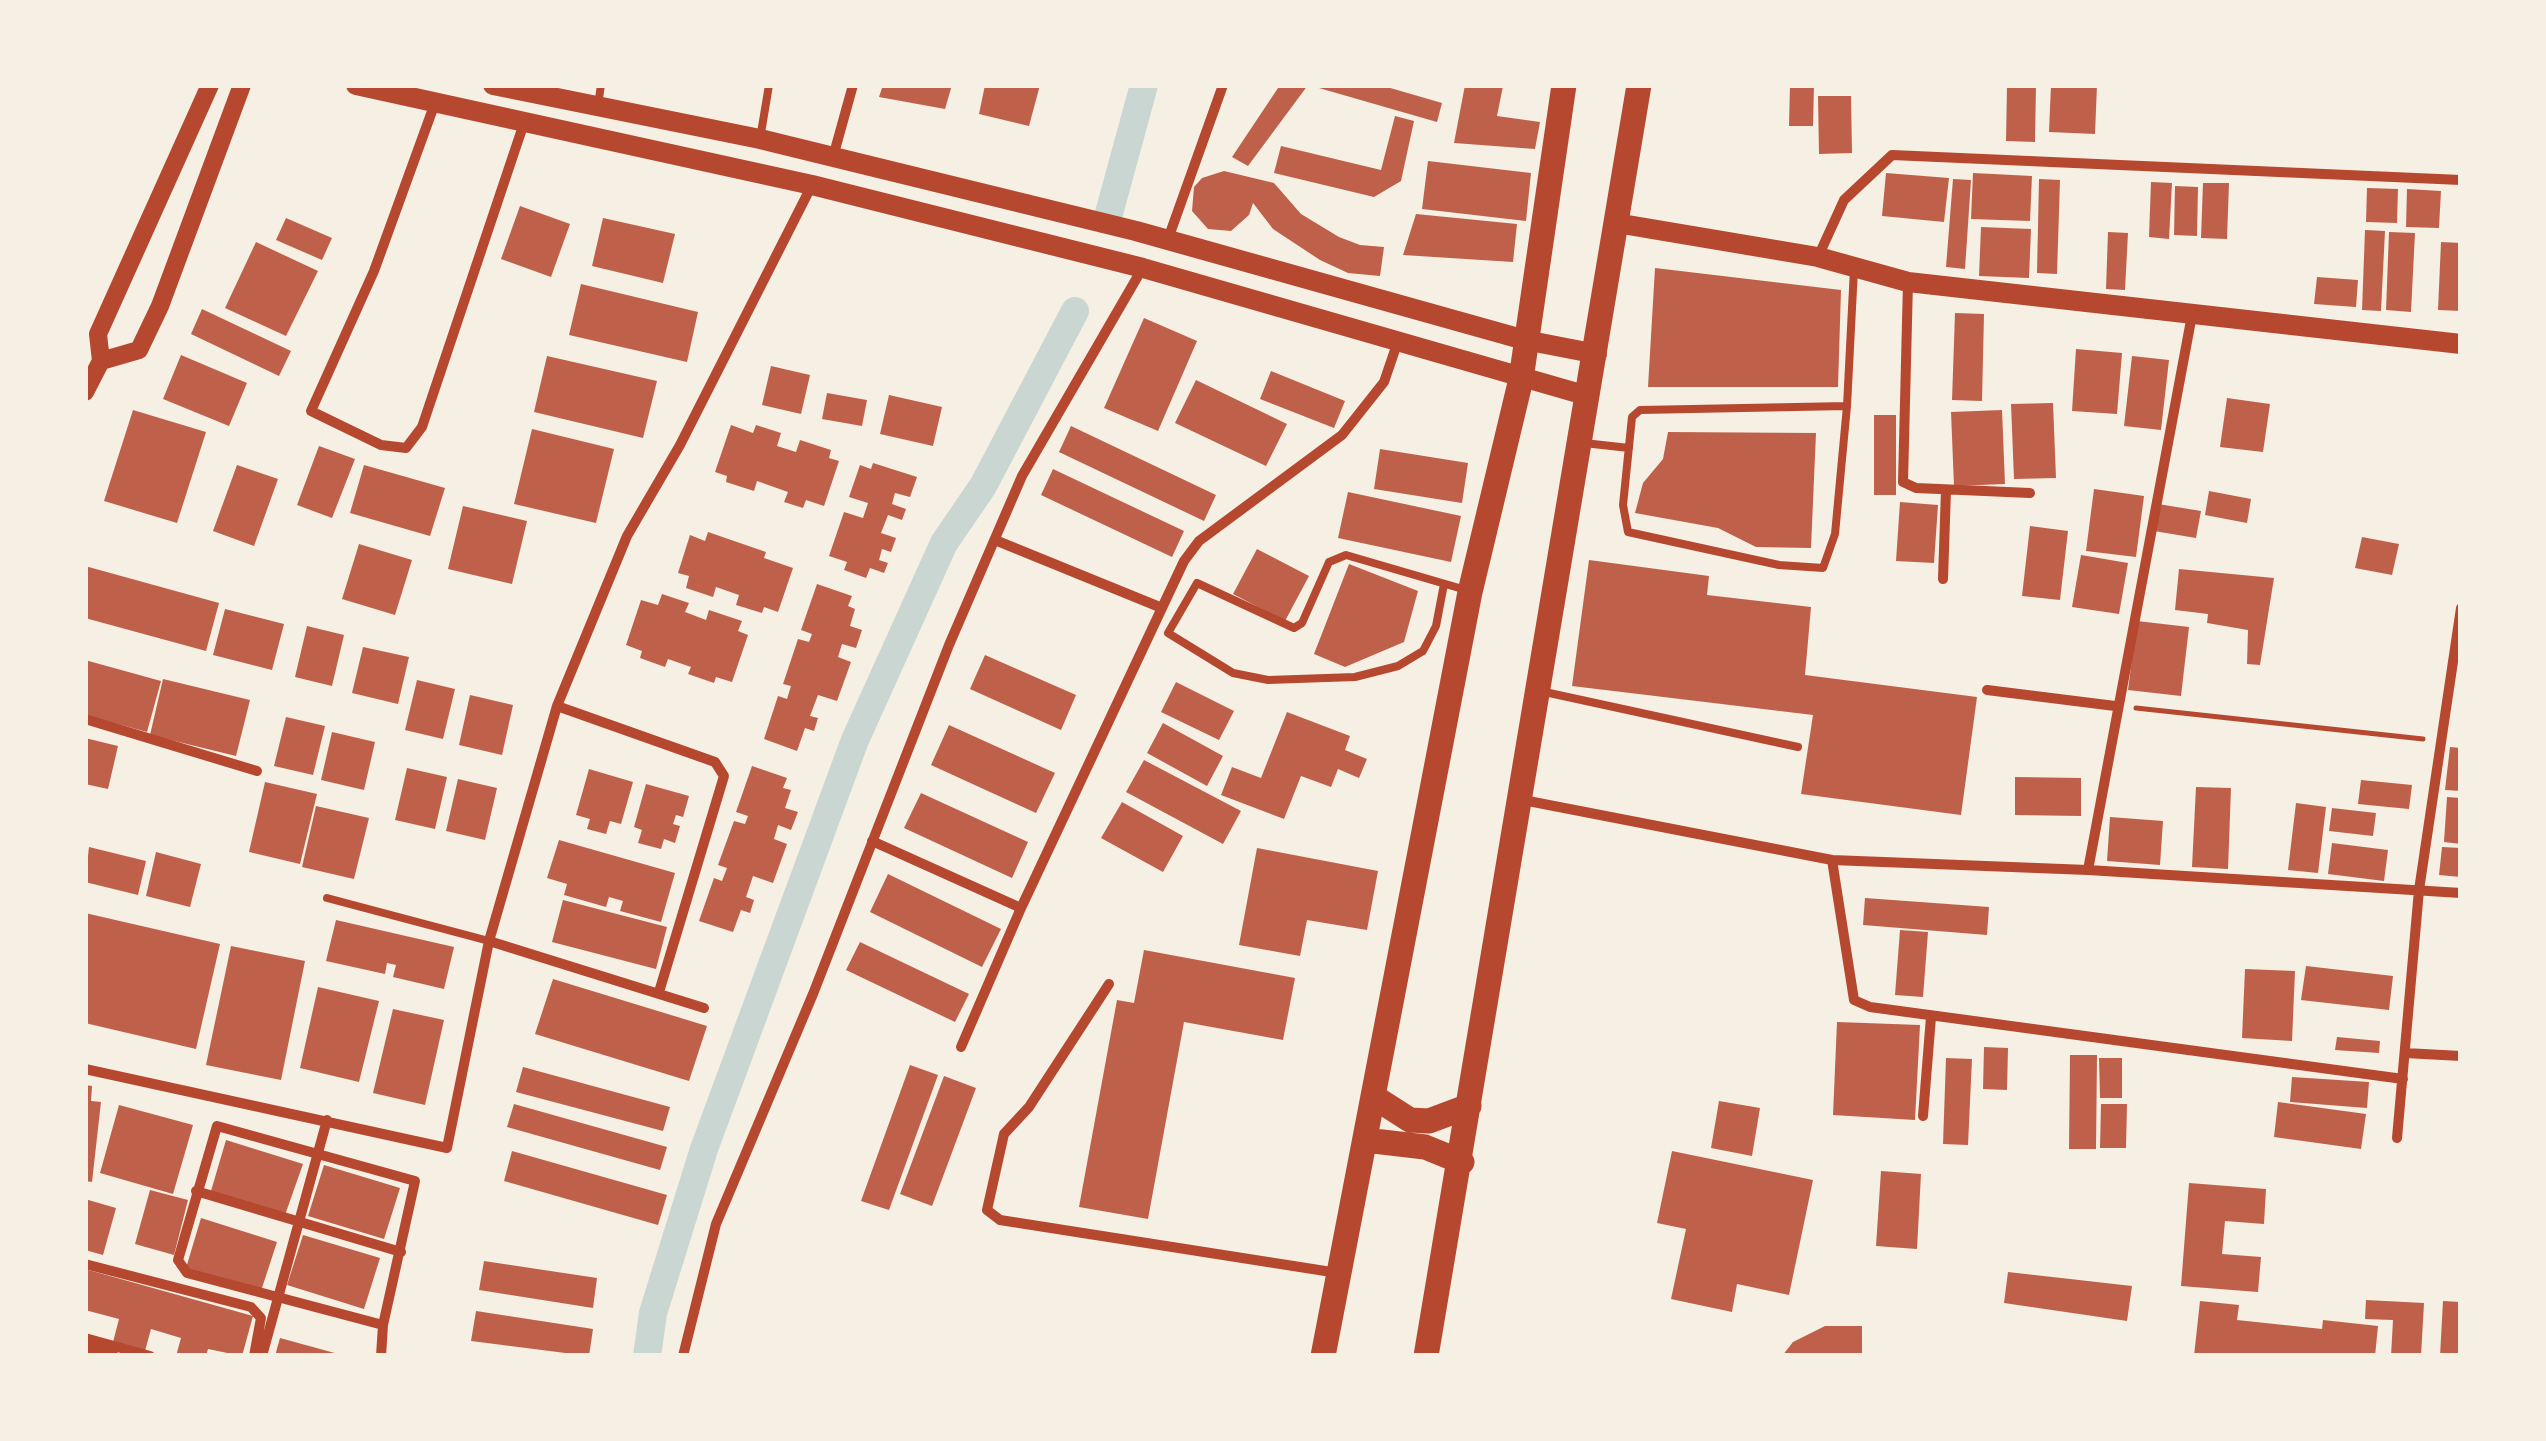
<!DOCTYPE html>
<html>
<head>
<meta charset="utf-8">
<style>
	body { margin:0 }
	#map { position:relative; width:2546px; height:1441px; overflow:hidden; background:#f6efe4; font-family:Commissioner,sans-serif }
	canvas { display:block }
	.frame { position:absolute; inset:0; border:88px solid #f6efe4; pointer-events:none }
</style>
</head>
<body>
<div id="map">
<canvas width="2546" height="1441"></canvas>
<div class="frame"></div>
</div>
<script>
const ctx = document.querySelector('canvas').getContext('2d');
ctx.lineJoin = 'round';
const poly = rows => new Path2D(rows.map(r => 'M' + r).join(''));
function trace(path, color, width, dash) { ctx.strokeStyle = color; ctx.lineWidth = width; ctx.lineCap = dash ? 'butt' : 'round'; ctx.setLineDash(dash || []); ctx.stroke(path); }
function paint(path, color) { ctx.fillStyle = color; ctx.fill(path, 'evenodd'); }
const canal = poly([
	[1108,217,1144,85],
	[647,1356,653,1313,704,1149,855,740,944,543,983,486,1075,311]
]);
const building = poly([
	[883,85,952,85,945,109,879,97],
	[985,85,1040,85,1029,126,979,114],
	[1280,85,1308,85,1248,166,1232,157],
	[1380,85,1442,103,1437,122,1312,86],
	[1465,85,1503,86,1497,116,1540,122,1535,149,1454,143],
	[1790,85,1814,85,1813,126,1789,126],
	[2007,85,2036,85,2035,142,2006,141],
	[2051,85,2097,85,2095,134,2049,132],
	[1818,96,1851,96,1852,153,1819,154],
	[1395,116,1414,121,1401,181,1374,197,1274,173,1281,146,1381,170],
	[1428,161,1531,173,1526,221,1422,209],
	[1224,171,1274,183,1301,214,1339,237,1360,245,1384,247,1380,276,1348,273,1320,260,1273,229,1253,203,1249,215,1231,231,1208,229,1192,211,1194,187,1202,178],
	[1886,173,1949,178,1944,222,1882,216],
	[1973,173,2032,176,2030,221,1971,219],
	[1953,179,1971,180,1965,269,1946,267],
	[2039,179,2060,180,2057,274,2037,273],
	[2151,182,2172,183,2169,239,2149,237],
	[2203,183,2229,183,2227,239,2201,238],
	[2175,186,2198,187,2197,236,2174,235],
	[2367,188,2398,189,2397,223,2366,222],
	[2407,189,2441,191,2439,228,2406,227],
	[520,206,570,224,551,277,501,259],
	[1416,214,1517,224,1513,262,1403,255],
	[286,218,332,238,322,260,276,240],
	[603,218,675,234,663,283,592,266],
	[1981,227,2031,229,2029,278,1979,276],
	[2365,230,2385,231,2381,311,2362,310],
	[2108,232,2128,233,2125,290,2106,289],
	[2389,232,2415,233,2411,312,2386,310],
	[256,242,318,271,286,336,225,308],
	[2441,242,2461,243,2461,311,2438,310],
	[1655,268,1841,290,1838,387,1648,387],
	[2317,277,2358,280,2356,307,2314,304],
	[581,284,698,312,687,362,569,335],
	[202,309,291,351,279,376,191,334],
	[1955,313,1984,314,1982,401,1952,400],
	[1144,318,1197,341,1158,431,1104,408],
	[2076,349,2122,353,2117,414,2072,411],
	[181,355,247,383,229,426,163,399],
	[547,356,657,381,643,438,534,412],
	[2132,356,2169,360,2161,430,2124,426],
	[771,366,810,375,801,414,762,405],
	[1271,371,1345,401,1334,428,1260,399],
	[1196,380,1287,424,1266,466,1175,423],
	[827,393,867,400,862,426,822,419],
	[889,395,942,407,933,446,880,434],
	[2227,398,2270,404,2263,452,2220,447],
	[2053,403,2056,478,2014,479,2011,404],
	[133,410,206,432,177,523,104,501],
	[2002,410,2005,484,1954,486,1951,412],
	[1874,415,1896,415,1896,495,1874,495],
	[731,425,753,433,756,425,781,433,777,446,796,452,800,440,831,450,829,458,839,461,824,506,806,500,803,508,784,502,788,492,757,481,754,491,726,482,727,476,715,472],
	[1071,426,1216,495,1204,521,1059,452],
	[532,429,614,449,596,523,514,504],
	[1668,432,1816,433,1811,548,1756,547,1718,528,1635,513,1643,483,1663,459],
	[319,446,355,459,332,518,297,505],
	[1380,449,1468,463,1462,503,1374,489],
	[873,463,917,477,910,497,895,493,892,504,906,509,902,520,888,515,881,533,896,538,891,552,882,549,879,560,888,563,884,573,870,568,866,578,844,570,847,562,829,556,844,512,863,518,868,503,849,497,860,465,871,469],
	[237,465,278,479,254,546,213,531],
	[364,465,445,488,430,536,350,513],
	[1053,469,1184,531,1172,557,1041,495],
	[2094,489,2144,496,2136,557,2086,551],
	[2209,491,2251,499,2247,523,2205,515],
	[1348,492,1461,516,1451,562,1338,538],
	[1900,502,1938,505,1934,563,1896,561],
	[2158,504,2201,511,2196,538,2154,531],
	[463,506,527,521,512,584,448,569],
	[2030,526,2068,531,2060,600,2022,596],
	[708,532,766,552,764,558,793,568,778,612,764,607,762,613,736,605,739,595,716,587,713,597,686,588,689,576,678,573,690,535,705,541],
	[2362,537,2399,544,2392,575,2355,568],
	[359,544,412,560,395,615,342,599],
	[1257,549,1309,576,1285,621,1233,594],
	[2081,555,2128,563,2119,614,2072,607],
	[1589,560,1709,576,1707,595,1811,607,1805,675,1977,697,1961,815,1801,794,1813,715,1572,686],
	[1349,564,1418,591,1404,642,1345,667,1314,654],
	[85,566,219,603,206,651,85,618],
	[2179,569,2274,578,2260,665,2247,664,2248,630,2207,623,2208,614,2175,610],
	[817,584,852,596,848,606,855,609,850,626,862,630,856,648,842,644,838,657,851,662,837,701,818,695,810,716,818,718,814,731,805,728,797,751,764,739,778,696,787,699,791,686,783,684,798,639,809,642,812,634,801,630],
	[662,594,689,603,685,612,706,620,709,610,742,621,738,631,748,635,732,682,716,677,714,683,688,674,691,667,668,659,665,667,640,658,642,651,626,645,641,600,658,605],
	[225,609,284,624,272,670,213,655],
	[2137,621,2189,627,2181,696,2128,690],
	[307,626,344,635,332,686,295,677],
	[363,647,409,657,398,704,352,693],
	[985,655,1076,695,1061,730,970,689],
	[85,660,161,681,147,732,85,715],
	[163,679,250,700,236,756,150,735],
	[417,680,455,689,443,739,405,730],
	[1176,682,1234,711,1219,740,1161,712],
	[470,695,513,705,502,755,459,745],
	[1287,712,1350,736,1345,750,1367,759,1359,778,1338,769,1331,787,1301,776,1284,819,1221,795,1232,767,1261,778],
	[286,717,325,726,313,775,274,766],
	[1163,723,1223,756,1207,786,1147,753],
	[949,725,1055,773,1036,813,931,765],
	[332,732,375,742,364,790,321,780],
	[85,738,118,746,108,789,85,784],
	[2450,747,2461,748,2461,791,2445,790],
	[1144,760,1241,811,1223,844,1126,792],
	[752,766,787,778,783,788,791,790,785,808,798,812,791,830,778,825,774,839,787,844,773,883,753,876,746,897,754,900,750,913,741,910,733,932,699,921,714,878,722,881,727,868,718,865,734,821,745,824,748,816,736,812],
	[407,768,447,777,435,829,395,820],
	[589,769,633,782,621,824,610,821,606,834,587,829,590,819,576,815],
	[2015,777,2081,778,2081,816,2015,815],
	[458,779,497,788,485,840,446,831],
	[2361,780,2412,785,2409,809,2358,804],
	[265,782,317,794,300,864,249,852],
	[646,784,689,796,683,817,676,815,673,824,680,826,675,843,664,839,661,849,638,843,642,830,634,827],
	[2196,787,2231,788,2228,869,2192,867],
	[921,793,1028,842,1012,878,904,828],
	[2447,797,2461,798,2461,844,2444,842],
	[1122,802,1183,836,1163,872,1101,838],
	[2296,803,2326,807,2318,873,2288,870],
	[316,806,369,818,354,879,302,867],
	[2332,808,2376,813,2373,836,2329,831],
	[2110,817,2163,821,2160,865,2107,861],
	[559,840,675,873,661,922,620,911,623,901,609,897,606,907,564,895,567,884,547,878],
	[2332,843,2388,850,2384,881,2328,874],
	[89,847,146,861,138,895,85,882],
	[2442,847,2461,848,2461,877,2439,875],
	[1257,848,1378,871,1367,930,1307,920,1300,956,1239,945],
	[156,852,201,864,190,907,146,896],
	[888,874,1001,929,982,967,870,912],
	[1865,898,1989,907,1987,935,1863,925],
	[563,900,667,927,656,969,552,942],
	[85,913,220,944,196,1049,85,1023],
	[336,920,454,947,444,989,393,977,396,965,387,963,385,974,326,961],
	[1900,930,1928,932,1923,997,1895,995],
	[860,942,969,994,955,1022,846,970],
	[231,946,305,961,281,1080,206,1065],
	[1144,950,1295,978,1283,1040,1184,1022,1148,1219,1079,1207,1117,1000,1134,1003],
	[2306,966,2393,976,2389,1010,2301,1000],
	[2245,969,2295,971,2292,1041,2242,1038],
	[553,979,707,1026,689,1081,535,1034],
	[318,987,379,1001,359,1082,300,1068],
	[393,1009,444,1020,425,1105,373,1093],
	[1837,1022,1920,1025,1915,1120,1833,1115],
	[2337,1037,2380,1041,2379,1053,2335,1050],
	[1984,1047,2008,1048,2007,1090,1983,1089],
	[2070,1055,2097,1055,2096,1149,2069,1149],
	[1946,1058,1972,1059,1968,1145,1943,1144],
	[2099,1058,2122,1058,2122,1098,2100,1098],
	[910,1065,938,1075,889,1210,861,1201],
	[523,1067,670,1107,663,1131,516,1092],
	[944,1076,976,1088,932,1206,900,1194],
	[2292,1077,2369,1082,2367,1108,2290,1102],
	[85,1085,92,1086,91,1101,101,1102,92,1182,85,1181],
	[1719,1101,1760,1108,1752,1156,1711,1148],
	[2278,1102,2366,1114,2361,1149,2274,1137],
	[514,1104,667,1147,660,1170,507,1127],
	[2101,1104,2127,1104,2126,1148,2100,1148],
	[119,1105,193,1125,173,1194,100,1173],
	[226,1140,303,1164,285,1215,211,1191],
	[512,1151,667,1195,658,1225,504,1181],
	[1672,1151,1813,1180,1789,1295,1737,1284,1732,1312,1671,1299,1686,1229,1657,1223],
	[324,1165,400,1188,384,1239,308,1216],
	[1881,1171,1921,1174,1917,1249,1876,1246],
	[2189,1183,2266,1189,2264,1224,2225,1221,2222,1254,2261,1257,2258,1292,2181,1286],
	[150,1190,188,1200,174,1255,135,1244],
	[85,1199,116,1208,103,1255,85,1250],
	[201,1218,277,1242,261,1291,186,1268],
	[303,1235,380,1258,364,1309,287,1285],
	[484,1261,597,1278,593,1308,479,1290],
	[85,1269,253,1316,242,1356,208,1349,206,1356,176,1356,181,1338,151,1329,145,1351,113,1342,119,1319,85,1310],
	[2008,1272,2132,1286,2127,1321,2004,1303],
	[2366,1300,2424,1303,2421,1356,2391,1356,2393,1320,2365,1319],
	[2200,1301,2239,1305,2237,1320,2322,1329,2323,1320,2378,1326,2375,1356,2194,1356],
	[2443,1301,2461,1302,2461,1356,2440,1356],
	[476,1311,593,1329,589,1356,471,1341],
	[1825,1326,1862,1326,1862,1356,1782,1356,1793,1342],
	[280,1338,342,1355,342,1356,275,1356]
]);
const path = poly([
	[2136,708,2423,739]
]);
const service = poly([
	[598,105,601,85],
	[760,139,769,85],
	[1847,406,1640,410,1632,417,1623,505,1628,532,1779,565,1823,568,1835,534,1847,406,1854,269],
	[1584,443,1629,448],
	[1444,584,1436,626,1423,651,1398,666,1355,677,1268,680,1233,673,1168,633,1197,583,1294,628,1302,623,1329,562,1346,555,1466,590],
	[1540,691,1798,747],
	[327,898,489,941]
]);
const minor = poly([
	[435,103,374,271,311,411,381,445,406,448,422,427,524,123],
	[833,157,853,85],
	[1168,239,1223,85],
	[1818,257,1844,200,1892,155,2461,180],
	[1908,282,1903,482,1916,488,2030,493],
	[995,540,1162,608],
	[1943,579,1946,490],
	[1987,690,2115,706],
	[557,706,715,762,724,776,659,992],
	[85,719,257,771],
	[1523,800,1832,860,2088,870,2461,893],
	[872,841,1021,908,1184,561,1199,541,1342,435,1384,382,1398,341],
	[1832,860,1854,1000,1870,1007,2403,1079],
	[2088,870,2192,315],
	[489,941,704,1008],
	[1109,984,1029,1107,1004,1134,987,1210,1000,1220,1338,1273],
	[961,1047,1021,908],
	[2405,1053,2461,1056],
	[85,1069,447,1148,489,941,557,706,627,536,680,445,812,185],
	[1923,1116,1931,1017],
	[217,1126,415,1181,383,1325,187,1273,178,1260,217,1126],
	[2397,1138,2419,890,2461,608],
	[196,1191,401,1252],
	[85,1264,251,1307,261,1318,254,1356],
	[85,1338,150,1356],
	[85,1348,114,1356],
	[262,1356,327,1120],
	[381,1356,383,1325],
	[683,1356,716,1224,813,994,949,645,1022,476,1142,269]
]);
const tertiary = poly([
	[101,361,98,334,210,85],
	[85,392,101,361,139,350,160,306,242,85]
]);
const secondary = poly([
	[356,85,812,185,1143,268,1588,396],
	[493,85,760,139,1136,231,1525,340,1597,354],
	[1616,223,1818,257,1908,282,2461,344]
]);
const primary = poly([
	[1374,1097,1410,1120,1429,1121,1469,1106],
	[1365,1140,1425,1147,1462,1162],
	[1323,1356,1470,592,1521,379,1564,85],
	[1426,1356,1639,85]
]);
trace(canal, '#c9d6d2', 28);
paint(building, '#bf614a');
trace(path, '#b5482f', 5);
trace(service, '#b5482f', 8);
trace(minor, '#b5482f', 10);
trace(tertiary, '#b5482f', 18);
trace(secondary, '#b5482f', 20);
trace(primary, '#b5482f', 25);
</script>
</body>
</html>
